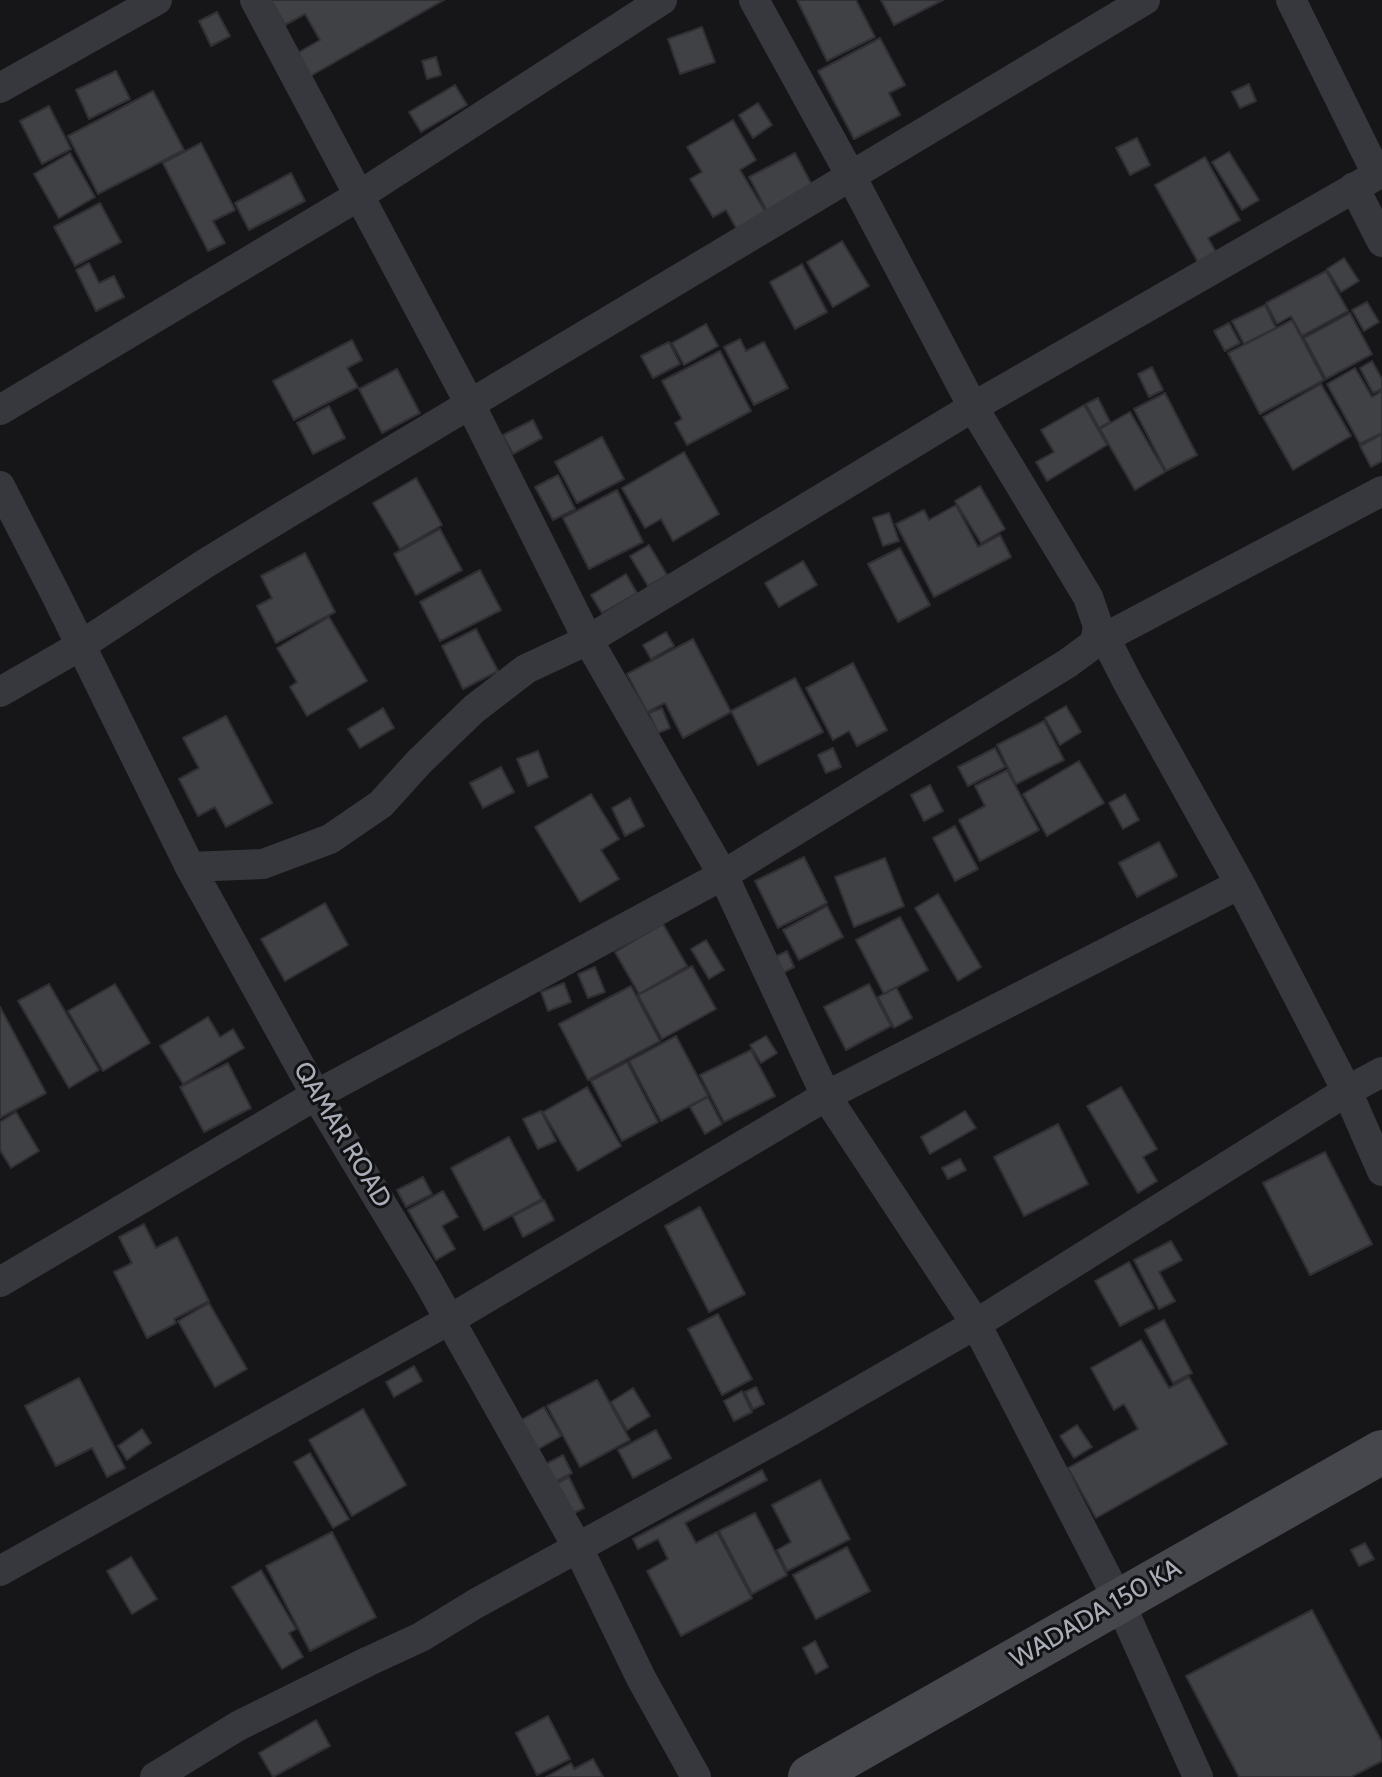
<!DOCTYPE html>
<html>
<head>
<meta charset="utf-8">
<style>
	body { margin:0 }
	canvas { display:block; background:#161618 }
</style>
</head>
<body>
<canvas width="1382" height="1777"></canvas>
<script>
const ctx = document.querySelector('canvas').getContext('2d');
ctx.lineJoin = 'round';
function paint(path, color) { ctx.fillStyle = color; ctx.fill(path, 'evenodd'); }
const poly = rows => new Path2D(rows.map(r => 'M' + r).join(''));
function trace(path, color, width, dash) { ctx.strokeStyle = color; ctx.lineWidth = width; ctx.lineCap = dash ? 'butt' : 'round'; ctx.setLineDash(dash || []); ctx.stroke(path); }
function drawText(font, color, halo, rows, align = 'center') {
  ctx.font = font + ' Cabin,sans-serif'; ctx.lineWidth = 6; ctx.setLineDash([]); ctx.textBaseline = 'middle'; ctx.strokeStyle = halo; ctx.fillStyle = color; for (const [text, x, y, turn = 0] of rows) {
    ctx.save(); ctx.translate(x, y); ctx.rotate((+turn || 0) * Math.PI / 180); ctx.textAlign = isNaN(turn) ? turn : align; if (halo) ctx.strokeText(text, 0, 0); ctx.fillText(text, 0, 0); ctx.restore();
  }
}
const building = poly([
	[271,0,444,0,307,78,294,55,320,40,305,14,285,25,271,0],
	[797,0,856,0,875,37,827,61,797,0],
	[881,0,943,0,894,25,881,0],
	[217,12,230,36,211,46,199,21,217,12],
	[702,27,715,62,680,74,668,39,702,27],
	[880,38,905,85,889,93,900,115,854,139,818,71,880,38],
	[436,57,441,75,427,79,422,61,436,57],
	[116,71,130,99,89,119,76,90,116,71],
	[1249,84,1256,101,1240,108,1232,92,1249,84],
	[455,85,467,105,421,132,409,112,455,85],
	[153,91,184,150,98,194,68,136,153,91],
	[758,103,772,125,753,138,739,115,758,103],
	[49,106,71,149,42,164,20,121,49,106],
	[733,120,756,160,740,170,768,216,739,233,726,210,713,217,690,179,702,172,687,147,733,120],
	[1137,138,1150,165,1130,175,1116,148,1137,138],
	[201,143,235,210,213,221,225,243,208,251,163,163,201,143],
	[1229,152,1259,200,1242,210,1212,162,1229,152],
	[70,153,95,197,59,218,34,174,70,153],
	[795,153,814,189,768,213,749,177,795,153],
	[1205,157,1240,220,1208,238,1217,254,1199,264,1155,185,1205,157],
	[291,173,305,201,249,230,235,203,291,173],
	[100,203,121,242,75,266,54,227,100,203],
	[842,241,869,286,833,307,807,262,842,241],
	[1344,258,1359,281,1341,292,1327,269,1344,258],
	[89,263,99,283,114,276,124,297,96,311,76,270,89,263],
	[802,264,827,312,795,329,770,282,802,264],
	[1326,271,1348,311,1302,336,1291,316,1277,324,1266,303,1326,271],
	[1367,302,1379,322,1364,331,1352,310,1367,302],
	[1265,305,1276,328,1244,344,1232,321,1265,305],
	[1350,313,1372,354,1326,379,1304,338,1350,313],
	[1292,320,1324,380,1260,414,1228,353,1292,320],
	[1229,323,1240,343,1225,351,1214,331,1229,323],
	[706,324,718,346,684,365,672,343,706,324],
	[740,339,746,351,764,342,788,388,754,405,724,347,740,339],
	[352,340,362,360,347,368,358,387,294,420,273,381,352,340],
	[669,342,680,364,653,378,641,356,669,342],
	[720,351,751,411,687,445,675,423,682,419,662,381,720,351],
	[1372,361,1382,379,1382,389,1373,393,1360,368,1372,361],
	[1152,367,1163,390,1149,397,1138,374,1152,367],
	[1355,368,1372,397,1382,391,1382,433,1360,444,1327,384,1355,368],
	[397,369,420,413,382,433,359,389,397,369],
	[1321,384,1351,436,1293,470,1263,417,1321,384],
	[1165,393,1197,455,1166,471,1134,409,1165,393],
	[1098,398,1110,422,1099,428,1086,404,1098,398],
	[1084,405,1107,445,1047,481,1036,462,1054,452,1041,430,1084,405],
	[329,406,345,438,313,454,297,423,329,406],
	[1130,412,1165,472,1135,490,1100,429,1130,412],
	[533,420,542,438,513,454,503,435,533,420],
	[1382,434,1382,461,1371,467,1360,446,1382,434],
	[602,437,624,479,577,503,555,462,602,437],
	[684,452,719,514,673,541,661,519,645,528,622,488,684,452],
	[558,475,575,509,553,520,535,487,558,475],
	[416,478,442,525,400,549,373,503,416,478],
	[980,486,1005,529,981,543,955,501,980,486],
	[617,490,643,542,589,569,563,518,617,490],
	[956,505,978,547,1000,535,1011,557,934,597,896,524,924,510,929,520,956,505],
	[889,513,899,541,883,546,873,518,889,513],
	[440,529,462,570,416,595,394,554,440,529],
	[649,545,667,575,648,586,630,556,649,545],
	[900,548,930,605,898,622,868,564,900,548],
	[305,553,335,612,276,643,257,606,272,598,261,576,305,553],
	[803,561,817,585,779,607,765,583,803,561],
	[480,570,501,610,440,641,420,602,480,570],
	[626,574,637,593,602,613,591,595,626,574],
	[329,617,367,681,307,716,290,687,297,682,277,648,329,617],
	[476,629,498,671,463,689,442,646,476,629],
	[666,632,674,646,651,659,643,645,666,632],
	[693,639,731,712,683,738,665,703,647,712,627,674,693,639],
	[853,663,887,730,857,746,849,731,833,740,806,688,853,663],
	[795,678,823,732,758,765,731,711,795,678],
	[1066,706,1081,732,1060,745,1045,718,1066,706],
	[383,708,394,728,360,748,348,729,383,708],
	[662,708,670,728,658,733,649,713,662,708],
	[226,716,272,803,226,827,215,807,198,816,179,779,199,768,183,738,226,716],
	[1044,721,1064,760,1016,784,997,745,1044,721],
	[833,748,841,767,826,773,818,755,833,748],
	[995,748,1005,767,968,786,958,767,995,748],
	[538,751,548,777,528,786,517,759,538,751],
	[1079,761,1104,803,1047,836,1023,794,1079,761],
	[501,767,514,792,483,808,470,783,501,767],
	[1007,770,1039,830,980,861,959,820,985,806,975,786,1007,770],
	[930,785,943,811,924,821,911,795,930,785],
	[591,794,619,839,601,850,619,879,580,902,535,827,591,794],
	[1125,794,1139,820,1123,829,1109,803,1125,794],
	[630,798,644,826,625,836,612,808,630,798],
	[955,826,978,869,955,881,933,838,955,826],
	[1159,842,1177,876,1137,897,1119,863,1159,842],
	[804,857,827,903,778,928,755,881,804,857],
	[885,858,904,906,854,927,835,877,885,858],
	[938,894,981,967,958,981,915,908,938,894],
	[325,903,348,945,285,981,261,939,325,903],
	[827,906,843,937,799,960,783,930,827,906],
	[900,917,928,970,884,994,856,940,900,917],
	[663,924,687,966,639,994,615,952,663,924],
	[706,940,724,970,709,979,691,949,706,940],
	[787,951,794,967,779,975,771,959,787,951],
	[692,966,716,1009,662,1039,638,995,692,966],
	[595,967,605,992,588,998,578,974,595,967],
	[564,983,571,1002,548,1011,541,992,564,983],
	[49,984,99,1070,69,1088,18,1001,49,984],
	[115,984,150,1043,103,1071,68,1011,115,984],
	[869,984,891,1026,846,1050,824,1007,869,984],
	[631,986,660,1041,588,1080,559,1024,631,986],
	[896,987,912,1018,894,1028,878,997,896,987],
	[0,1007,46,1093,0,1118,0,1007],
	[208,1017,220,1037,233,1029,244,1048,183,1084,160,1046,208,1017],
	[676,1036,708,1096,661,1121,629,1061,676,1036],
	[766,1036,777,1053,761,1063,750,1045,766,1036],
	[751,1050,775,1096,724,1122,700,1075,751,1050],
	[627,1062,658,1122,622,1141,591,1081,627,1062],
	[228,1063,251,1108,204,1132,180,1087,228,1063],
	[587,1087,621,1146,578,1171,543,1112,587,1087],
	[1121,1087,1157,1149,1143,1157,1157,1181,1138,1193,1087,1106,1121,1087],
	[708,1097,722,1124,705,1134,690,1107,708,1097],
	[541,1111,556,1141,538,1149,523,1119,541,1111],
	[965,1111,976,1128,930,1154,921,1137,965,1111],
	[16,1112,39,1151,11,1168,0,1150,0,1122,16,1112],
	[1058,1124,1088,1184,1024,1216,994,1157,1058,1124],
	[509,1137,542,1199,484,1230,451,1168,509,1137],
	[1325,1152,1372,1244,1310,1275,1263,1183,1325,1152],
	[960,1159,966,1170,948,1179,942,1168,960,1159],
	[423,1177,432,1194,406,1207,397,1190,423,1177],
	[443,1191,458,1217,442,1226,455,1249,436,1260,408,1210,443,1191],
	[544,1200,554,1220,523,1237,513,1216,544,1200],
	[700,1207,745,1294,709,1312,665,1226,700,1207],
	[144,1224,156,1248,177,1237,209,1301,174,1319,176,1323,147,1338,114,1272,132,1263,119,1237,144,1224],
	[1171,1241,1182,1260,1159,1272,1175,1301,1159,1309,1134,1260,1171,1241],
	[1129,1262,1154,1308,1120,1326,1095,1281,1129,1262],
	[209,1303,247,1369,215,1387,178,1321,209,1303],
	[718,1314,752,1379,722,1395,688,1329,718,1314],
	[1164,1320,1192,1373,1173,1383,1145,1330,1164,1320],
	[1141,1340,1169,1388,1189,1377,1227,1444,1096,1518,1068,1468,1138,1429,1124,1404,1114,1410,1091,1368,1141,1340],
	[414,1366,422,1381,394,1397,386,1382,414,1366],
	[79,1378,125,1468,107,1477,92,1448,56,1466,25,1406,79,1378],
	[597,1380,630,1440,580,1467,547,1406,597,1380],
	[756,1387,764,1404,753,1409,745,1392,756,1387],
	[633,1388,650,1416,627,1430,611,1402,633,1388],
	[742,1391,752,1412,734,1421,724,1401,742,1391],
	[544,1407,561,1436,530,1454,514,1424,544,1407],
	[363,1409,406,1485,352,1516,309,1440,363,1409],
	[1077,1425,1092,1447,1074,1458,1060,1436,1077,1425],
	[142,1429,151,1443,127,1460,118,1446,142,1429],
	[656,1430,671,1458,633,1478,618,1450,656,1430],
	[310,1453,349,1519,333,1528,294,1462,310,1453],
	[563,1455,572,1473,547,1486,538,1468,563,1455],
	[762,1470,767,1480,685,1523,696,1543,717,1532,752,1598,681,1636,647,1571,668,1559,658,1539,638,1549,633,1539,762,1470],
	[569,1477,584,1508,564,1518,549,1487,569,1477],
	[820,1480,850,1539,787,1571,777,1550,791,1542,772,1505,820,1480],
	[755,1513,787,1575,752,1594,719,1531,755,1513],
	[332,1532,376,1617,310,1651,266,1566,332,1532],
	[1365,1543,1374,1559,1359,1566,1351,1550,1365,1543],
	[847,1547,870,1591,816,1619,793,1575,847,1547],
	[131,1557,157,1599,132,1614,107,1571,131,1557],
	[261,1570,296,1629,289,1633,303,1657,282,1669,232,1587,261,1570],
	[1312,1610,1382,1742,1382,1761,1351,1777,1239,1777,1186,1676,1312,1610],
	[815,1641,828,1667,816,1674,803,1648,815,1641],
	[548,1716,570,1759,537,1775,516,1733,548,1716],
	[316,1720,330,1746,273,1777,259,1753,316,1720],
	[593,1759,603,1777,546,1777,571,1763,574,1769,593,1759]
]);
const street = poly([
	[255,0,470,404,588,640,723,875,826,1096,976,1324,1119,1601,1198,1777],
	[1291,0,1377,174],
	[0,88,157,0],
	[1354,187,1382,242],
	[0,410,360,195,662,0],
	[0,486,55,593,190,867,316,1095,425,1276,578,1548,641,1678,696,1777],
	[1105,638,1128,683,1240,884,1347,1091,1382,1171],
	[1095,643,1382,491],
	[0,692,80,646,206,563,283,516,1145,0],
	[190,867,263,864,330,839,381,804,419,762,474,709,526,669,588,640,973,407,1382,172],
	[0,1282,316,1095,723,875,1068,663,1095,643,1098,626,1088,597,973,407,851,176,754,0],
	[0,1571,449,1320,826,1096,1240,884],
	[155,1777,238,1726,369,1661,421,1637,475,1604,792,1430,976,1324,1347,1091,1382,1072]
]);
const secondary = poly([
	[810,1777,1382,1452]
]);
const streetNames = [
	["QAMAR ROAD",342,1135,59],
	["WADADA 150 KA",1096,1614,-30]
];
paint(building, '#404145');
trace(building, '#303034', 2);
trace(street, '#37383d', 30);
trace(secondary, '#45474d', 44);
drawText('26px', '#a8adb8', '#111113', streetNames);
</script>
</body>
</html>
